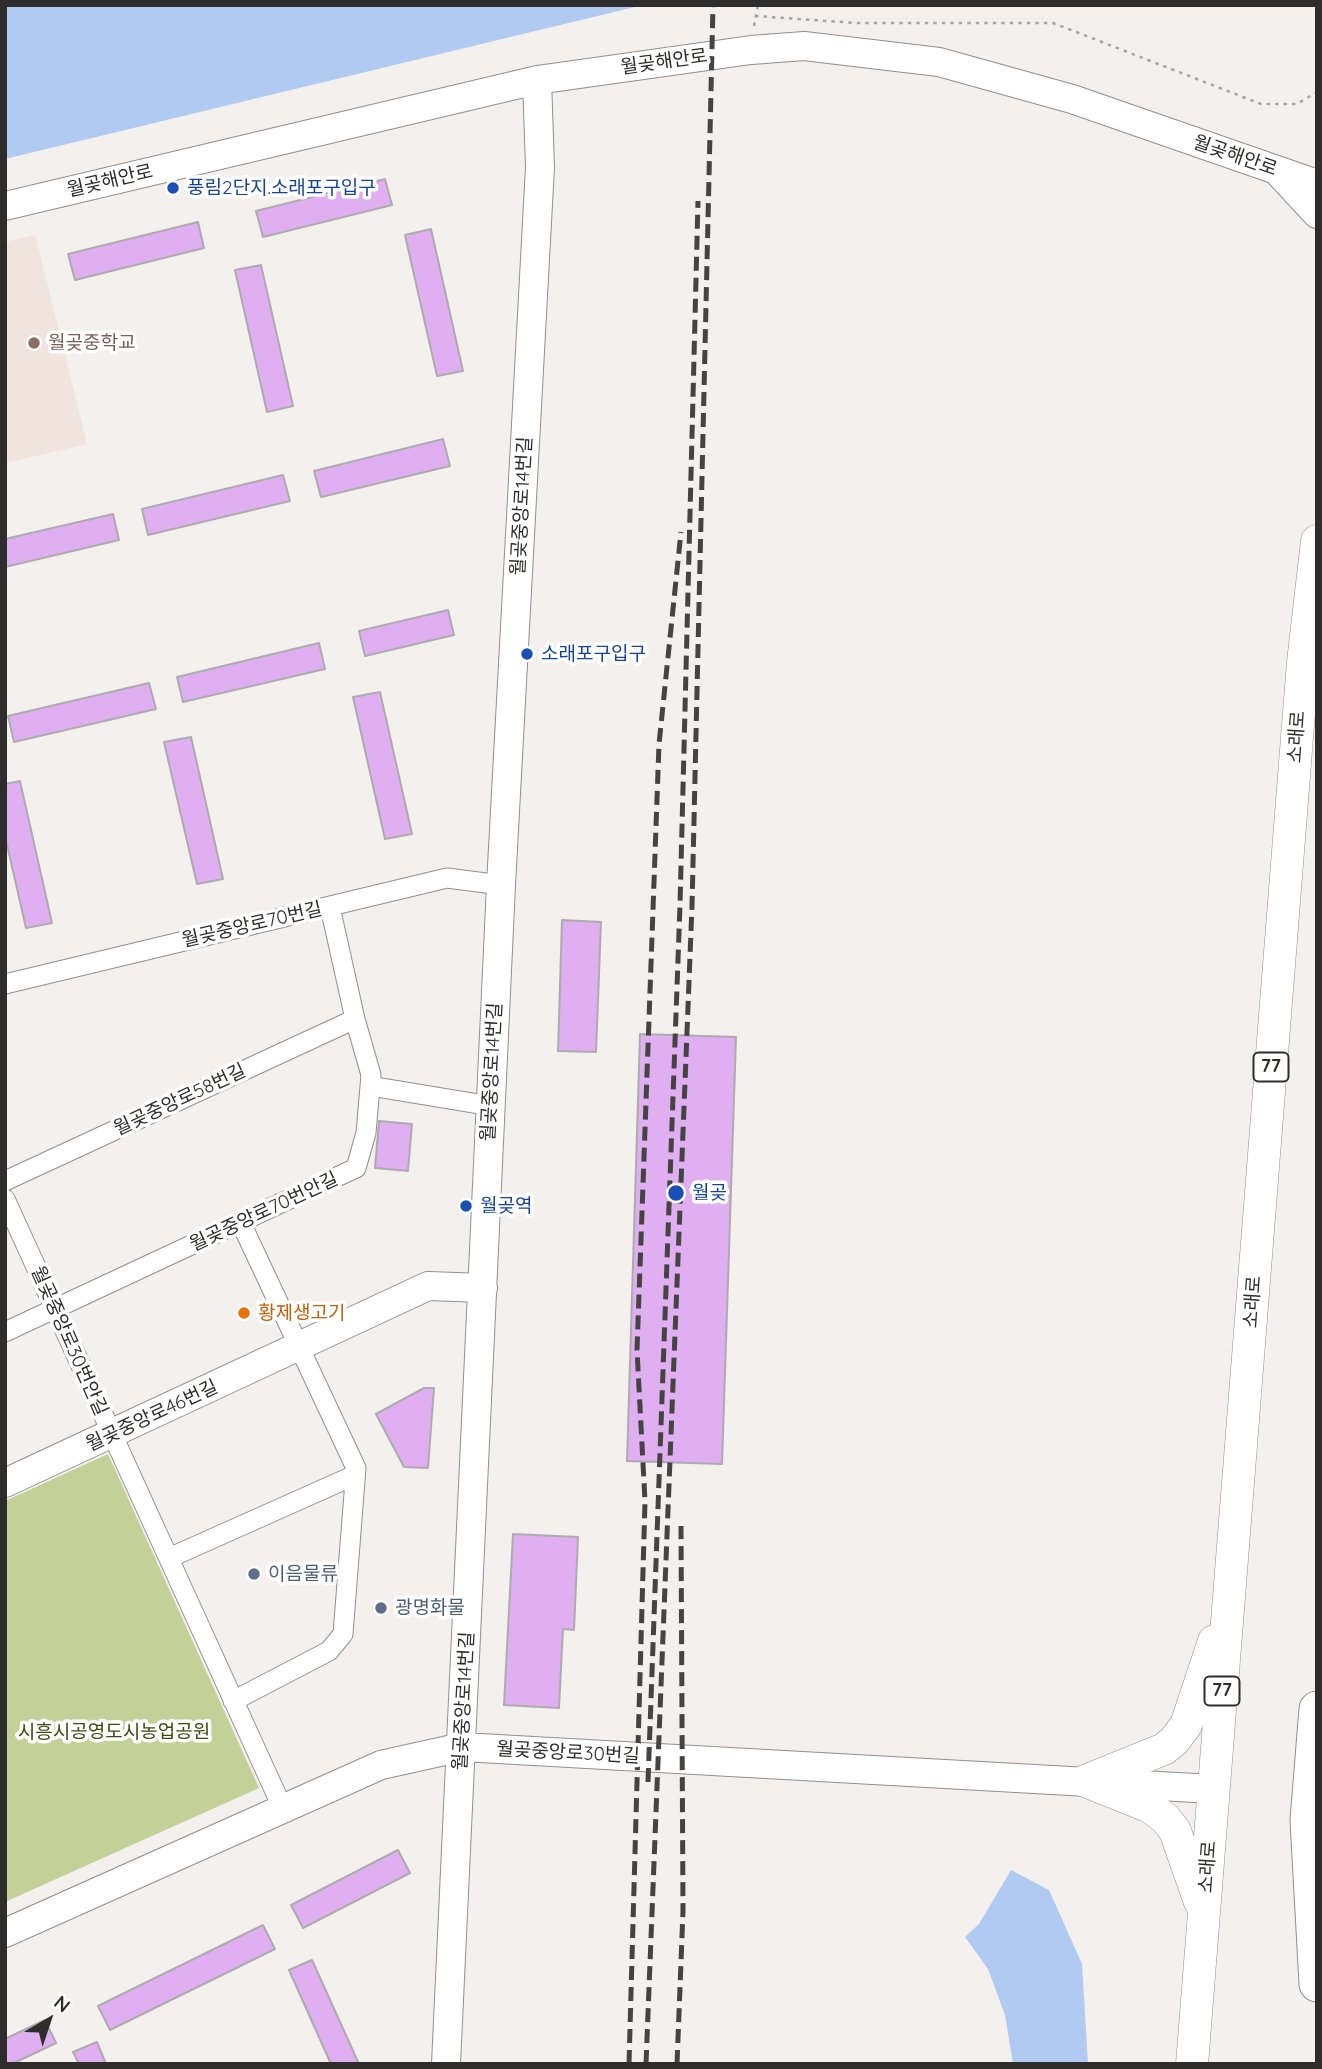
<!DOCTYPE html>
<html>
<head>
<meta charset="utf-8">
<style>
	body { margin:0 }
	#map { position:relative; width:1322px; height:2069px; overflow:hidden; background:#f3f0ee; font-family:Quicksand,sans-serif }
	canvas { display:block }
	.frame { position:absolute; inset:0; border:7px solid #2e2d2c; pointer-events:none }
	.north { position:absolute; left:14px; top:1985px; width:70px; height:70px; -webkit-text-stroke:5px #fff; paint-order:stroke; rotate:39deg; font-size:19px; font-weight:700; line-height:28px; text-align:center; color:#2e2d2c }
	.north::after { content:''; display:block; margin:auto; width:24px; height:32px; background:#2e2d2c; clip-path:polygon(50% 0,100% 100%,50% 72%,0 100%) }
</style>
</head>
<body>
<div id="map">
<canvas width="1322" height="2069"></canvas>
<div class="frame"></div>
<div class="north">N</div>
</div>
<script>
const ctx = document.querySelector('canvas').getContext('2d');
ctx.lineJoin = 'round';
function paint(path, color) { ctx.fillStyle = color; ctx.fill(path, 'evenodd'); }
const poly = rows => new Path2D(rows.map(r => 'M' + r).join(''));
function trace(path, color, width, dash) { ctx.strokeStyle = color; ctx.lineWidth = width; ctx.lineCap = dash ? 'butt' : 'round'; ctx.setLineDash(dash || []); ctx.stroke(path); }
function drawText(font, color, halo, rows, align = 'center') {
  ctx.font = font + ' Quicksand,"Noto Sans KR",sans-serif'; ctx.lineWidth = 7; ctx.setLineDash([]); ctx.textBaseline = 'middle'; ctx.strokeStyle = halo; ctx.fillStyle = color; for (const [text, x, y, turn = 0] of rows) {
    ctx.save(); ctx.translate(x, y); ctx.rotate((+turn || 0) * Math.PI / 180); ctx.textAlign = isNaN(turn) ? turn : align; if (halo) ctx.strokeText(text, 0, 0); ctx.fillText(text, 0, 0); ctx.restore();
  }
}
const built = poly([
	[35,235,87,444,5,463,5,242]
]);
const green = poly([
	[108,1454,259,1788,5,1902,5,1501]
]);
const water = poly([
	[5,5,643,5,5,159],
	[1011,1870,1049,1890,1082,1964,1088,2064,1013,2064,1005,2015,988,1969,965,1937,979,1924]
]);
const building = poly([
	[385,179,392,205,263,237,256,211,385,179],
	[198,222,204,248,75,280,68,254,198,222],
	[431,229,463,371,437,376,405,235,431,229],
	[261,265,293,406,267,412,235,270,261,265],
	[443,439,450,466,321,497,314,471,443,439],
	[283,475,290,501,148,535,142,509,283,475],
	[113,514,119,540,5,567,5,539,113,514],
	[448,610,454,635,365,656,359,631,448,610],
	[319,643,325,669,183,702,177,677,319,643],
	[149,683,156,709,14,742,8,716,149,683],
	[380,692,412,834,385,839,353,697,380,692],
	[191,737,223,879,197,884,164,742,191,737],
	[20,781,52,923,26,928,5,836,5,784,20,781],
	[562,920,601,922,596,1052,558,1051,562,920],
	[640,1034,736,1037,722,1464,627,1461,640,1034],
	[379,1121,412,1124,408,1171,375,1168,379,1121],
	[424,1388,434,1388,428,1468,404,1467,376,1414,424,1388],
	[513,1534,578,1537,574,1630,563,1629,559,1708,504,1705,513,1534],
	[398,1850,410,1873,303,1928,291,1905,398,1850],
	[263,1925,275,1949,110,2030,98,2006,263,1925],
	[312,1960,359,2064,331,2064,289,1970,312,1960],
	[45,2020,56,2043,12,2064,5,2064,5,2039,45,2020],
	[97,2042,106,2064,79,2064,73,2052,97,2042]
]);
const path = poly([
	[755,16,857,23,1053,23,1261,104,1297,104,1317,92],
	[754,26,758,5]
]);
const street = poly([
	[5,984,447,878,501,885],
	[370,1086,491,1106],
	[5,1181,355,1019],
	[5,1199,283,1809],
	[5,1332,356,1168,366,1133,371,1075,355,1019,330,907],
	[169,1558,355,1475],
	[233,1701,329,1651,343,1634,356,1468,241,1223]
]);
const secondary = poly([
	[1278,172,1317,214],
	[5,206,537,80,751,50,804,46,939,62,1072,99,1317,184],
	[5,1483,428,1286,483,1288],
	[5,1933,381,1765,462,1747,1213,1789],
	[446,2064,501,885,540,167,537,80]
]);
const primary = poly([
	[1085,1781,1164,1749,1174,1741,1186,1725,1214,1641],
	[1085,1781,1150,1807,1165,1818,1175,1831,1200,1902],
	[1192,2064,1303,662,1317,541]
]);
const highway = poly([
	[1317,1709,1308,1820,1317,1984]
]);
const rail = poly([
	[648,1782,680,905,698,201],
	[629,2064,645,1501,637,1350,659,744,681,532],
	[646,2064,692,906,713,5],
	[677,2064,683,1911,681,1526]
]);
const markers = [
	[173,188,7,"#1a4fb4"],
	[34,343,7,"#8d6e63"],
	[527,654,7,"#1a4fb4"],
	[676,1193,9,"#1a4fb4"],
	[466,1206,7,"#1a4fb4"],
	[244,1313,7,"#e8710a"],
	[254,1574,7,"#5c6f8a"],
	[381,1608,7,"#5c6f8a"]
];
const shields = [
	[1271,1067,35],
	[1222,1691,35]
];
const shieldNames = [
	["77",1271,1067],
	["77",1222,1691]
];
const streetNames = [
	["월곶해안로",664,62,-8],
	["월곶해안로",1235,156,19],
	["월곶해안로",110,181,-13],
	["월곶중앙로14번길",522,506,-87],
	["소래로",1297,737,-86],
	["월곶중앙로70번길",252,925,-13],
	["월곶중앙로14번길",492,1072,-87],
	["월곶중앙로58번길",180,1100,-25],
	["월곶중앙로70번안길",264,1212,-25],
	["소래로",1253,1302,-86],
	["월곶중앙로30번안길",69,1341,66],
	["월곶중앙로46번길",152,1416,-25],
	["월곶중앙로14번길",464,1701,-87],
	["월곶중앙로30번길",568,1753,3],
	["소래로",1208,1867,-86]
];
const transitNames = [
	["풍림2단지.소래포구입구",187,188],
	["소래포구입구",541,654],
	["월곶",692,1193],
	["월곶역",480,1206]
];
const educationNames = [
	["월곶중학교",48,343]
];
const foodNames = [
	["황제생고기",258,1313]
];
const serviceNames = [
	["이음물류",268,1574],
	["광명화물",395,1608]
];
const parkNames = [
	["시흥시공영도시농업공원",114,1732]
];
paint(built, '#f0e4df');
paint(green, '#c3d199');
paint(water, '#b1caf2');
paint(building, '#dfaff1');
trace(building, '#adabae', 2);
trace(street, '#928f8e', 21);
trace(secondary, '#928f8e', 30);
trace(primary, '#928f8e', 33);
trace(highway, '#928f8e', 37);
trace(path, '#a7a5a3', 2.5, [3.5, 5]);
trace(street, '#fff', 19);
trace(secondary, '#fff', 28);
trace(primary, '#fff', 32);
trace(highway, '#fff', 35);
trace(rail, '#454443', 5, [14, 7]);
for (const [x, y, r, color] of markers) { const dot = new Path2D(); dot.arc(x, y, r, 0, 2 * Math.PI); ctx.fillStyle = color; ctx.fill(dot); trace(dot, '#fff', 2.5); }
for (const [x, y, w] of shields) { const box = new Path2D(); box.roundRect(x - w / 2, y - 14.5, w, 29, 5); ctx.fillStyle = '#fff'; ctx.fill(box); trace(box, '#2e2d2c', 2); }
drawText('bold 18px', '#2e2d2c', null, shieldNames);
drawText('19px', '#2e2d2c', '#fff', streetNames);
drawText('19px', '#164399', '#fff', transitNames, 'left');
drawText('19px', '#785e54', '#fff', educationNames, 'left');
drawText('19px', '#c56008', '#fff', foodNames, 'left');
drawText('19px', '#4e5e75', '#fff', serviceNames, 'left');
drawText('19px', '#414b11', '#fff', parkNames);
</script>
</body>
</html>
